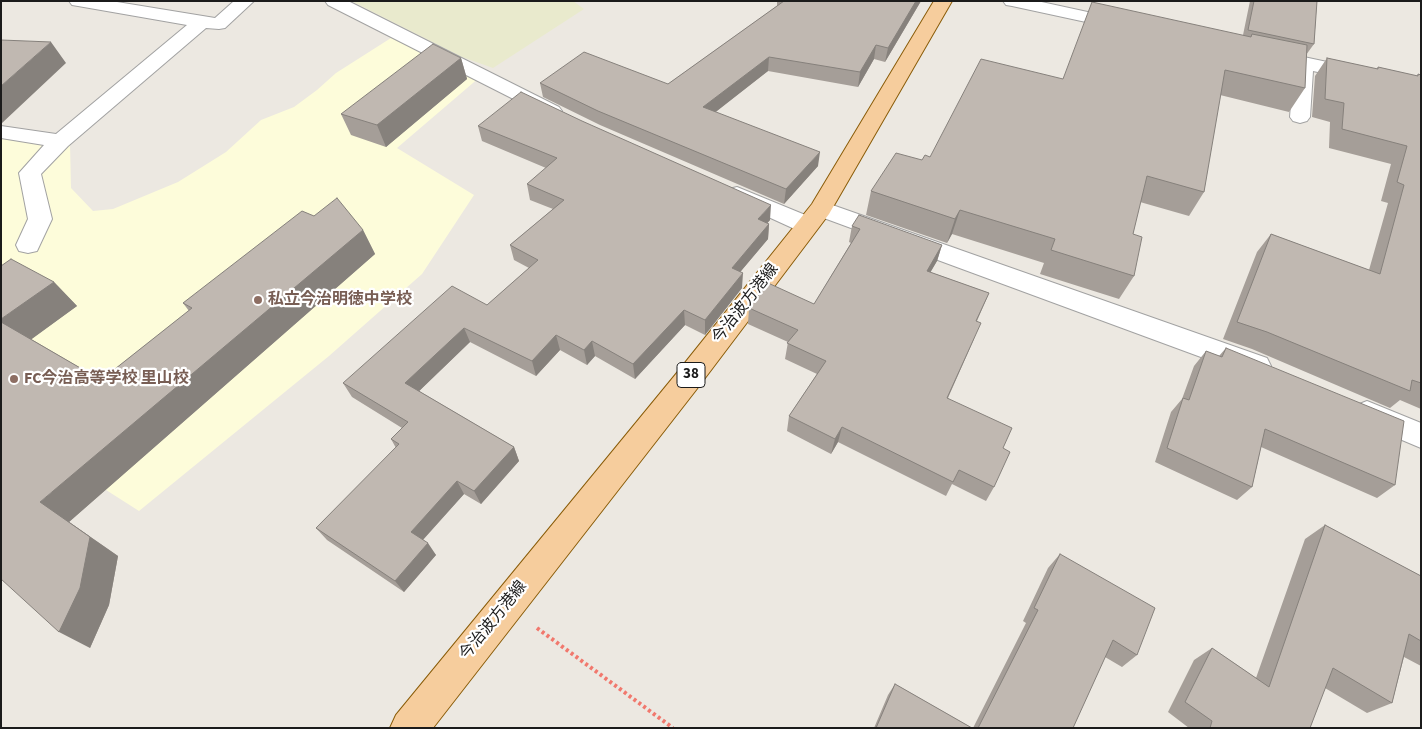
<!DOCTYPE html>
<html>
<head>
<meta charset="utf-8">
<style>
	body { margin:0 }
	#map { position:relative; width:1422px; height:729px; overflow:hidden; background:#ece8e1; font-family:"Source Sans 3",sans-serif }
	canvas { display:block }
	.frame { position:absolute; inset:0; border:2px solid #1b1b1b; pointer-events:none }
</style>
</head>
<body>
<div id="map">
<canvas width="1422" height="729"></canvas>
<div class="frame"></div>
</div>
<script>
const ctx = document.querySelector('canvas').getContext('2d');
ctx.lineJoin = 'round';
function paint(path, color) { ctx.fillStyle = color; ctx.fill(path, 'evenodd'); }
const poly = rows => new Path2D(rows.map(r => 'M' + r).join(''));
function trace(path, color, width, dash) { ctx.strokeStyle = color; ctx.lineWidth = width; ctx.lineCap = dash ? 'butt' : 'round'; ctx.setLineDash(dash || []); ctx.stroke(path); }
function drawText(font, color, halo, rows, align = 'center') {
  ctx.font = font + ' "Source Sans 3","Noto Sans JP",sans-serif'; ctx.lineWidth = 4.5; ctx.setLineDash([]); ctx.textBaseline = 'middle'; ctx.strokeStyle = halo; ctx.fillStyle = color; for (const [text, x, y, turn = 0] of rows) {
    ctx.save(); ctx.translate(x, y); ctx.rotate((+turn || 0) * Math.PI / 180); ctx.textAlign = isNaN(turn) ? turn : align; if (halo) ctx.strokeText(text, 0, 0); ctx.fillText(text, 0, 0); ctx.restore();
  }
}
const education = poly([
	[391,38,487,71,397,148,474,195,422,274,329,356,139,511,1,423,1,136,70,144,71,188,93,211,113,209,178,182,226,152,261,120,294,107,317,90,336,73]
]);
const farmland = poly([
	[351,1,573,1,584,9,493,68,462,57]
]);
const path = poly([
	[537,628,673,728]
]);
const street = poly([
	[69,1,111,1,215,18,234,1,254,1,225,28,219,29,206,28,68,146,41,174,52,219,37,251,28,253,19,251,16,245,28,219,19,173,44,145,1,138,1,126,56,134,187,25,78,6,72,5,69,1],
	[325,1,348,1,559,107,562,111,559,115,552,117,545,115,328,5,325,1],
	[1003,1,1037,1,1129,21,1132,25,1129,29,1123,30,1012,6,1006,5,1003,1],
	[1271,50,1421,82,1421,94,1313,71,1310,117,1307,121,1300,123,1293,121,1290,117,1294,67,1264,60,1262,56,1264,52,1271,50],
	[737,187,815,219,819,225,815,231,807,233,799,231,729,199,726,194,729,189,737,187],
	[821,201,1267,358,1271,366,1267,374,1257,377,1247,374,813,214,809,209,813,204,821,201],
	[1367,401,1421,423,1421,448,1357,421,1353,413,1357,405,1367,401]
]);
const primary = poly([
	[934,1,952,1,829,214,696,390,433,728,390,728,396,715,676,374,812,204,934,1]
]);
const wall = poly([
	[777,1,921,1,885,62,874,59,858,87,768,71,715,112,818,166,784,204,600,125,543,97,540,83,668,84,777,6],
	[1250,1,1317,1,1314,44,1306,55,1305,88,1289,112,1220,95,1204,192,1189,216,1140,202,1133,234,1134,276,1119,299,1040,274,1044,263,952,234,947,243,866,215,871,191,922,160,1243,35],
	[461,58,467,79,386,147,351,135,341,114],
	[1327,58,1377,69,1378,67,1417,76,1418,74,1421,75,1421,409,1400,400,1390,408,1252,349,1223,339,1257,252,1271,234,1369,270,1388,203,1381,201,1391,164,1329,148,1330,122,1312,117,1315,76],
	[478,126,770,220,767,223,769,224,768,239,740,272,742,288,705,335,685,325,635,379,595,356,587,365,560,350,536,376,470,342,419,391,514,447,519,461,481,504,464,494,423,540,436,555,404,592,327,540,316,528,396,448,391,439,402,428,352,397,343,383,487,305,529,268,514,260,510,245,553,209,530,200,527,184,546,168,482,141],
	[314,216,363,230,375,254,69,522,118,556,109,605,90,648,1,266,54,282,77,306,31,339,101,380,189,311,183,303],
	[852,226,942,245,937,261,930,272,989,293,977,321,974,339,948,398,1003,448,994,487,986,501,952,484,946,496,838,442,831,454,787,431,789,416,817,374,785,359,788,342,748,324,749,308,814,304,851,243,849,242],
	[1226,348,1395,485,1377,498,1261,447,1252,487,1237,500,1155,462,1171,412,1182,399,1194,366,1206,351,1219,356],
	[1325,525,1421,576,1421,666,1404,657,1392,703,1367,713,1325,688,1310,728,1189,728,1168,712,1194,660,1212,648,1256,678,1305,539],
	[1060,554,1137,655,1122,667,1105,657,1073,728,973,728,1026,623,1023,621,1048,568],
	[895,684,972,728,874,728,888,695]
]);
const shadedWall = poly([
	[916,1,921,1,885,62,888,48],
	[51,42,66,63,1,124,1,86],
	[876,45,874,59,858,87,860,72],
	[769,57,768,71,703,122,703,107],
	[461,58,467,79,386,147,377,125],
	[820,152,818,166,784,204,786,189],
	[771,205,770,220,757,235,758,219],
	[960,210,952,234,947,243,955,219],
	[769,224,768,239,731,283,732,268],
	[363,230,375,254,69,522,118,556,109,605,90,648,59,632,40,502],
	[942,245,937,261,922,287,927,271],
	[743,273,742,288,705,335,705,320],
	[54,282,77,306,25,344,1,323,1,319],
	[684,310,685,325,635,379,633,364],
	[464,328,470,342,413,397,405,383],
	[556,335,560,350,536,376,532,361],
	[592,341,595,356,587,365,584,350],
	[842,427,838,442,831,454,835,439],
	[514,447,519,461,481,504,474,491],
	[457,481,464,494,419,544,411,532],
	[428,543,436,555,404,592,395,581]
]);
const building = poly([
	[784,1,916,1,888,48,876,45,860,72,769,57,703,107,820,152,786,189,598,111,540,83,584,52,668,84,784,1],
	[1254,1,1317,1,1314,44,1248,30,1254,1],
	[1092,2,1251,37,1252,34,1307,45,1305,88,1225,70,1204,192,1147,176,1133,234,1142,237,1134,276,1051,250,1055,239,960,210,955,219,871,191,896,153,922,160,925,155,930,157,981,59,1063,79,1092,2],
	[1,40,51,42,1,86,1,40],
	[433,44,461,58,377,125,341,114,433,44],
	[1327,58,1378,69,1378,67,1418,76,1418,74,1421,75,1421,383,1412,380,1410,391,1267,332,1237,322,1271,234,1380,274,1404,185,1397,182,1407,146,1342,129,1344,103,1325,99,1327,58],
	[521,92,582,121,771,205,758,219,769,224,732,268,743,273,705,320,684,310,633,364,592,341,584,350,556,335,532,361,464,328,405,383,514,447,474,491,457,481,411,532,428,543,395,581,316,528,399,444,391,439,408,422,343,383,452,286,487,305,538,260,510,245,564,200,527,184,557,158,478,126,521,92],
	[337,198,363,230,40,502,90,537,80,588,59,632,1,579,1,322,101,380,192,308,183,303,302,211,314,216,337,198],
	[859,215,942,245,927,271,989,293,976,321,981,323,947,398,1012,428,1003,448,1010,452,994,487,959,470,953,482,842,427,835,439,789,416,826,361,787,343,798,330,749,308,768,283,814,304,860,229,852,226,859,215],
	[11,259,54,282,1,319,1,266,11,259],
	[1226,348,1404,421,1395,485,1265,429,1252,487,1167,448,1183,398,1189,400,1206,351,1222,357,1226,348],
	[1325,525,1421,576,1421,641,1409,634,1392,703,1333,668,1310,728,1210,728,1212,721,1185,702,1212,648,1269,687,1325,525],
	[1060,554,1155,608,1137,655,1113,640,1073,728,978,728,1038,610,1034,608,1060,554],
	[895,684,972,728,876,728,895,684]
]);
const markers = [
	[258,300,5,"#8d6e63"],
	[14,379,5,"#8d6e63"]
];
const shields = [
	[691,375,28]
];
const shieldNames = [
	["38",691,375]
];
const educationNames = [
	["私立今治明徳中学校",268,300],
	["FC今治高等学校 里山校",24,379]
];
const streetNames = [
	["今治波方港線",746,304,-52],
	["今治波方港線",494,621,-51]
];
paint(education, '#fdfcda');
paint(farmland, '#e9eacd');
trace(street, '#a2a2a2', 2);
trace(primary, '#8a5c08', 2);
trace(path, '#f1786d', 4, [3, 3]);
paint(street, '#fff');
paint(primary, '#f6cd9d');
paint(wall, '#a59e98');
paint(shadedWall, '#86817c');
paint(building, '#c0b8b1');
trace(building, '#86817c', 1);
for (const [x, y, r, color] of markers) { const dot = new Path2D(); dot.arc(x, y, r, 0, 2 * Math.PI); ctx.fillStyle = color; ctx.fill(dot); trace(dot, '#fff', 2); }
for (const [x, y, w] of shields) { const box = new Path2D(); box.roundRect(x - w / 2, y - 12.5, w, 25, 4); ctx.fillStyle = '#fff'; ctx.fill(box); trace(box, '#1b1b1b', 1); }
drawText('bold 15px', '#1b1b1b', null, shieldNames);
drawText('bold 16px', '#785e54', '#fff', educationNames, 'left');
drawText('16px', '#1b1b1b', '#fff', streetNames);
</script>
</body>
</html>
